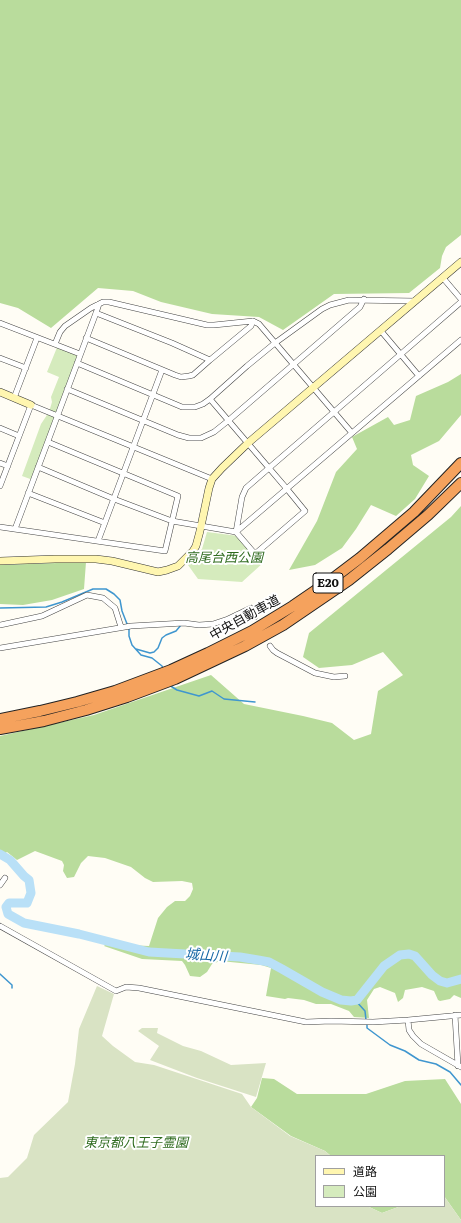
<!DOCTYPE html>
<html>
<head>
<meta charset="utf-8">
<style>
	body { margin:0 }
	#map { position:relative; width:461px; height:1223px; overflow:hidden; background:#fffdf5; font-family:Literata,"Noto Sans JP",serif }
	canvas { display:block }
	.legend { position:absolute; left:315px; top:1155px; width:130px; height:52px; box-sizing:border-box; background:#fff; border:1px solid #a0a0a0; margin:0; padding:5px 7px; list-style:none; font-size:12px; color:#111 }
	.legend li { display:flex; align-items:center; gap:8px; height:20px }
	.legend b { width:20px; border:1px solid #a0a0a0 }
</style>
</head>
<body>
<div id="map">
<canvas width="461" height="1223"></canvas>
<ul class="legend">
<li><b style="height:5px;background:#fff6b0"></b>道路</li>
<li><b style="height:11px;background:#d5ebbd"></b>公園</li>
</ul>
</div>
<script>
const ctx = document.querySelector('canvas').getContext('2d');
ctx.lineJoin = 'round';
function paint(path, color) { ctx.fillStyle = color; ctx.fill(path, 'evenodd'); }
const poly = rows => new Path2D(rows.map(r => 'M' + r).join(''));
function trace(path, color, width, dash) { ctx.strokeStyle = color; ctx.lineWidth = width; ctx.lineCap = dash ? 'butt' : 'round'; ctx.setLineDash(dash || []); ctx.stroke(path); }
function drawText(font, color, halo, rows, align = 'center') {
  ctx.font = font + ' Literata,"Noto Sans JP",serif'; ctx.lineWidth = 4; ctx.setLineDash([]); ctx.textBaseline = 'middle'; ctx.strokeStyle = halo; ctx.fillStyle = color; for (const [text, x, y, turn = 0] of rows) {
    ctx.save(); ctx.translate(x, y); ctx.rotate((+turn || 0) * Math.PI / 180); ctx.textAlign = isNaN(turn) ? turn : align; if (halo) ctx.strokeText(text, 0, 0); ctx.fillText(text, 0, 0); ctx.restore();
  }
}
const green = poly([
	[58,345,80,354,33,480,22,476,41,424,49,412,52,402,51,397,59,377,47,372],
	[207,532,238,536,263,563,242,582,198,579,188,565,202,549]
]);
const forest = poly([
	[0,0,461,0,461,235,446,247,442,256,440,268,409,293,334,294,283,330,259,317,212,314,161,302,133,291,98,288,51,328,18,308,0,303],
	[461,374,461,415,439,441,411,455,413,465,429,476,415,499,396,516,371,505,356,529,342,548,315,565,289,570,317,521,336,472,357,449,352,437,388,417,394,425,410,420,416,396,448,382],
	[461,506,461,998,454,995,450,999,440,1001,438,1000,434,991,422,987,405,990,403,998,398,1002,395,993,380,987,374,989,367,1000,369,1018,354,1017,349,1011,331,1004,316,1004,304,1000,288,998,285,999,266,996,271,968,261,965,220,961,212,964,207,972,200,977,190,976,185,965,182,961,142,959,104,946,106,944,149,946,158,918,167,907,175,901,185,901,190,896,193,889,192,883,182,881,153,882,145,878,131,867,105,858,88,856,81,863,74,877,67,878,63,871,64,865,62,861,35,851,17,860,7,852,0,857,0,736,94,715,211,675,244,704,303,716,332,723,354,740,371,734,378,691,403,675,383,652,352,665,319,668,303,657,309,633,451,517],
	[86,562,84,589,52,600,23,605,0,604,0,565],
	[262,1078,274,1079,297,1094,366,1094,405,1081,445,1079,461,1104,461,1220,444,1196,444,1156,331,1156,325,1151,291,1136,251,1107,257,1098],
	[367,1206,401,1206,382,1213]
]);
const cemetery = poly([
	[97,986,114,994,102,1036,113,1046,135,1062,154,1065,242,1094,251,1107,290,1136,325,1151,331,1156,316,1156,316,1206,367,1206,382,1213,401,1206,444,1206,444,1196,461,1220,461,1223,0,1223,0,1178,8,1177,27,1158,34,1135,68,1102,75,1064,79,1029],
	[142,1028,158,1028,157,1033,183,1046,201,1051,231,1065,266,1063,256,1097,197,1078,150,1060,159,1046,138,1031]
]);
const stream = poly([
	[0,608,46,607,62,602,93,589,106,589,114,594,120,600,122,611,129,629,129,636,132,645,141,655,152,658,162,666,163,668],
	[136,649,150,653,154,652,158,648,162,638,166,635,176,631,181,625],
	[169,685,177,690,199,696,212,691,224,699,255,702],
	[0,974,12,985,12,988],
	[355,1000,365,1011,366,1020],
	[367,1024,367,1028,390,1045,405,1051,419,1060,436,1064,450,1072,461,1085]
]);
const river = poly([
	[0,854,10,860,24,876,29,880,31,893,27,903,9,903,6,907,8,914,24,923,79,934,149,952,240,957,258,960,269,962,282,969,322,992,341,1000,351,1001,357,1000,384,966,400,955,409,954,415,956,432,975,440,981,447,983,461,979]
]);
const street = poly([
	[443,278,461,299],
	[96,313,172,343,210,360,251,326,253,321],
	[0,323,80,354],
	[381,331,419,376],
	[86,338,175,375,181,377,189,376,193,375,210,360],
	[55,344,60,332,65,326,91,308,103,302,109,302,207,325,214,325,253,321,259,324,352,433],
	[0,358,26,368],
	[77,363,182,407,195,407,203,404,210,399,247,366,275,343,322,309,330,305,349,300,416,301],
	[67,389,178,435,189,438,201,438,214,432,229,420,360,307,364,299],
	[14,398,37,338],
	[210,399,269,468,287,489,305,511,255,554,236,532,242,497,246,488,269,468,334,412,401,354,461,302],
	[0,428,19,436],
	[0,463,8,466],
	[38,467,114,499,172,521,236,532,461,340],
	[0,486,31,405,212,479],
	[28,493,105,523],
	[0,527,165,551,178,496,48,442],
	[15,529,96,313,99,304],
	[98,541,162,370],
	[0,625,42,616,87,595,103,598,115,608,121,627],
	[270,646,273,650,277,653,315,673,334,677,345,676],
	[0,648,131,626,184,623,199,625,213,624,228,619,251,608,255,617],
	[0,885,5,878],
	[0,926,116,991,126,987,139,988,306,1022,331,1021,373,1022,408,1020,461,1015],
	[455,1015,458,1066],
	[408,1020,409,1030,413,1036,421,1044,461,1067]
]);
const secondary = poly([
	[0,392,31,405],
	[0,561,55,559,96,559,112,561,158,572,167,570,178,566,193,551,196,546,200,531,209,488,212,479,222,468,248,443,461,262]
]);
const highway = poly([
	[0,719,40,711,77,702,115,691,171,670,208,653,252,631,293,606,331,580,360,558,414,512,461,463],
	[0,729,44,721,86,710,127,697,175,679,245,646,283,625,349,580,388,549,428,515,461,483]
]);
const shields = [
	[328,583,30]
];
const shieldNames = [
	["E20",328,583]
];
const parkNames = [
	["高尾台西公園",224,558],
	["東京都八王子霊園",136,1143]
];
const streetNames = [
	["中央自動車道",245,618,-29]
];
const waterNames = [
	["城山川",206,956,4]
];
paint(green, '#d5ebbd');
paint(forest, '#b9dc9c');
paint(cemetery, '#d9e3c4');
trace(stream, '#3f96cf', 1.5);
trace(river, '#b9e0f7', 9);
trace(street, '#444', 6);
trace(secondary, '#333', 8);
trace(highway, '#222', 12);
trace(street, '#fff', 5);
trace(secondary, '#fff6b0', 7);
trace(highway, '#f5a25d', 10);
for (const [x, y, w] of shields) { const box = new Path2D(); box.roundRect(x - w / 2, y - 10, w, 20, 3); ctx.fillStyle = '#fff'; ctx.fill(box); trace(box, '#111', 1); }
drawText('bold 12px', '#111', null, shieldNames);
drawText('italic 13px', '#2f6b1f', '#fff', parkNames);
drawText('13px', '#111', '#fff', streetNames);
drawText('italic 14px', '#1768a6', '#fff', waterNames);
</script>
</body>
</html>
